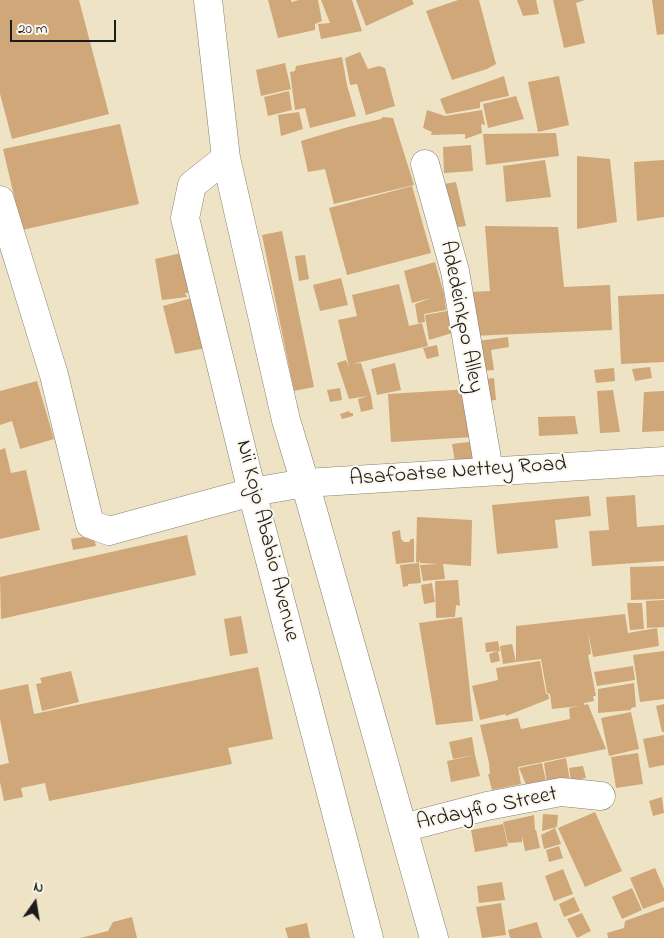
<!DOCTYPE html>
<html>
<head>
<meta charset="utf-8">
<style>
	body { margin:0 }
	#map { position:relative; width:664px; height:938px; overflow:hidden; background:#efe3c5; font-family:"Indie Flower",sans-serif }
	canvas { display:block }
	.north { position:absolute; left:10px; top:878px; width:50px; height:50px; -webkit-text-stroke:4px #fbf7ec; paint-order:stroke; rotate:13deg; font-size:14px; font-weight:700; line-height:20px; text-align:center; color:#1c1c1c }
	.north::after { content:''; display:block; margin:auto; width:18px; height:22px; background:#1c1c1c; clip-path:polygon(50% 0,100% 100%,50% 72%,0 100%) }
	.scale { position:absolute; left:10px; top:20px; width:106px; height:22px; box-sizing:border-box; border:2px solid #1c1c1c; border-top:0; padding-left:6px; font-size:15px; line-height:18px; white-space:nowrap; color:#1c1c1c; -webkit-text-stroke:4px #fbf7ec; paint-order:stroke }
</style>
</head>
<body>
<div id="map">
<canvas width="664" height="938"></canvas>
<div class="north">N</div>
<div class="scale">20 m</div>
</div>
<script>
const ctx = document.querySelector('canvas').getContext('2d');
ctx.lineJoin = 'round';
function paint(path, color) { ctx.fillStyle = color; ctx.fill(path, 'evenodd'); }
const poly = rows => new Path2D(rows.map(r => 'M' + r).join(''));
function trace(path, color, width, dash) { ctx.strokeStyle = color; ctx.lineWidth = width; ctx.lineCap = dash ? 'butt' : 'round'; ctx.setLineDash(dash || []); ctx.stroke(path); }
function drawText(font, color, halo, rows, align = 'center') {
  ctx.font = font + ' "Indie Flower",sans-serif'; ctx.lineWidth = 4; ctx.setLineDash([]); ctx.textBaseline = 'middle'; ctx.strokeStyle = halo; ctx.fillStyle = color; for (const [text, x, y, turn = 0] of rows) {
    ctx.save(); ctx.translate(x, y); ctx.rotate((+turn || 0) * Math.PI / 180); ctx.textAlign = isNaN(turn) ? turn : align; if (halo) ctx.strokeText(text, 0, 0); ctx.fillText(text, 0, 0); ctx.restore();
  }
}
const building = poly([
	[0,0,79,0,109,114,12,139,0,94],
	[268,0,291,0,291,2,299,0,318,0,322,21,315,24,315,30,278,38],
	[321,0,352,0,362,31,321,39,318,24,330,23],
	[356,0,412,0,414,4,366,26],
	[458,0,479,0,496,64,487,69,452,80,426,11],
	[517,0,536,0,539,14,523,16],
	[553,0,585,0,576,3,585,43,564,48],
	[652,0,664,0,664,34,657,35],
	[360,52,368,69,379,66,385,68,395,106,366,115,357,84,350,85,345,58],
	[342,57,347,85,356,116,310,128,305,108,295,110,290,72,295,71,296,66],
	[285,63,291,89,261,96,256,70],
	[504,76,509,96,480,102,480,108,446,114,440,99],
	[559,76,569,125,538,132,528,82],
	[289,91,292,110,268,116,264,97],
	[516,96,524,119,488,128,483,104],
	[427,110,445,116,482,110,485,125,481,124,482,133,465,139,465,134,431,135,432,132,423,128],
	[299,112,303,129,281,136,278,115],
	[383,117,393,118,414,185,334,204,325,169,308,172,301,141,348,127,381,119],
	[120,124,139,204,22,230,3,149],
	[556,133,559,156,486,165,483,134],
	[471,145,473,171,444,173,443,147],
	[577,156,610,159,617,222,577,229],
	[545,160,551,197,506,202,503,166],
	[664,160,664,217,637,221,634,162],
	[456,182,466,226,443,229,433,186],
	[412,186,431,253,347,275,329,208],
	[485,226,558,227,564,287,610,285,612,330,471,336,470,292,490,291],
	[282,231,314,387,294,391,262,235],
	[186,252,196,292,185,293,187,297,162,300,155,259],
	[305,255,309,279,299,281,295,256],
	[435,262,444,294,446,310,424,314,425,322,418,323,415,304,431,298,412,303,404,271],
	[341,278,348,305,320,311,313,285],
	[399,284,409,326,422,323,428,346,352,364,361,363,371,396,373,409,361,412,358,399,368,396,349,399,337,363,346,360,349,367,338,320,357,316,352,295],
	[664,294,664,362,621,364,618,296],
	[195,297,211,347,175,354,163,306],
	[447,311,452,333,429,340,425,315],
	[508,337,509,347,491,350,494,370,482,371,478,341],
	[437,345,439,356,427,359,423,348],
	[395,363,401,390,377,395,371,369],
	[650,367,652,378,635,381,632,369],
	[614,368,615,381,596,383,594,370],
	[494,378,496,400,486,401,484,379],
	[37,381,54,439,20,449,12,421,0,425,0,391],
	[340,388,342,400,330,402,327,390],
	[470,389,473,437,391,442,388,394],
	[613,390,620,432,600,433,597,391],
	[664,391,664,431,642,432,644,392],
	[349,411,350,413,353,413,353,416,342,419,340,414],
	[575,416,578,434,539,436,538,417],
	[477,441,480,459,455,462,452,444],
	[5,448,11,473,26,470,40,530,0,539,0,450],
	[635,495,637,527,664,525,664,561,592,566,589,531,609,530,606,497],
	[589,496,591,516,555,520,558,548,497,554,492,505],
	[417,517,472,520,471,566,443,564,445,579,423,581,420,565,440,564,420,563,419,560,419,563,416,562],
	[400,530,401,539,404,542,409,542,411,539,414,539,414,562,396,564,392,532],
	[93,535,96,546,73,550,71,539],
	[187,535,196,575,1,619,0,577],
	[419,563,421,583,408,584,408,586,403,587,400,565],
	[664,566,664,599,631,600,630,567],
	[458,580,460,606,456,605,455,617,436,618,435,581],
	[432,583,435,602,424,604,421,585],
	[664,600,664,627,647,628,646,601],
	[627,603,642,603,644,629,630,630],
	[625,614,628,633,657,628,659,646,593,657,588,632,591,654,588,655,596,696,593,696,594,701,584,703,584,705,588,704,606,749,518,767,521,784,492,790,488,774,490,774,489,763,480,725,518,718,521,729,570,719,569,708,579,706,552,709,550,694,547,693,541,659,516,662,516,626],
	[241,616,248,653,230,656,224,619],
	[462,617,473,721,436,725,419,623],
	[498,641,500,651,486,652,485,643],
	[512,644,516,662,503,664,500,646],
	[498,651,500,661,491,663,489,654],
	[664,651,664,699,640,702,633,655],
	[540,661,546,694,548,694,549,699,506,716,505,714,480,720,472,686,498,680,496,668],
	[633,666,635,680,597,686,594,672],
	[258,667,273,739,228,748,232,764,49,801,45,783,21,788,23,797,4,801,0,782,0,765,9,763,0,719,0,690,28,684,34,714],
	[71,671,79,702,42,711,36,684,42,683,40,678],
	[634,683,636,707,631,708,631,710,598,713,598,689],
	[664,704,664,732,662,732,656,706],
	[631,712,639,749,609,756,601,718],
	[664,735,664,765,649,768,643,739],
	[472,737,475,755,453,759,449,742],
	[638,753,643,784,616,788,611,757],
	[475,755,480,776,451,782,447,761],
	[566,758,570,781,547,785,544,763],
	[542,763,547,786,528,789,519,768],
	[583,766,586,778,571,781,569,768],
	[662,797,664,813,653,816,649,801],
	[595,812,622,871,585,887,558,828],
	[543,814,558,815,557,827,542,831],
	[534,815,535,830,536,830,540,848,525,851,522,836,522,842,508,843,503,822],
	[503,824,508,846,475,852,471,830],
	[555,828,561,844,544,849,541,835],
	[559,846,563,858,549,862,546,850],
	[655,868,664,889,664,901,643,909,630,878],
	[563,869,573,894,554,901,545,876],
	[502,882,505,900,479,903,477,886],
	[632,888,642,910,622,919,612,897],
	[574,897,580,911,564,917,559,904],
	[501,903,506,935,482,938,476,907],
	[664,907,664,938,608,938,607,933,624,928,625,921],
	[582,913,591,931,577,938,567,919],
	[132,917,137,938,80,938,108,931,113,922],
	[537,922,542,938,510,938,508,930],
	[307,923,310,938,288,938,285,928]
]);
const minor = poly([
	[208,0,226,158,286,420,305,483],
	[425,164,455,271,489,471],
	[0,200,54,375,90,524,109,531,252,492,185,218,192,185,226,158],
	[403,828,487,806,561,792,601,796]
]);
const major = poly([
	[305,483,434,938],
	[369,938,252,492,305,483,664,461]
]);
const streetNames = [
	["Adedeinkpo Alley",460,317,79],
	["Asafoatse Nettey Road",458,473,-4],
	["Nii Kojo Ababio Avenue",266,541,76],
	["Ardayfio Street",487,810,-12]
];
paint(building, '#cfa779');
trace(minor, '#868070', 29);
trace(major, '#868070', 29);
trace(minor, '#fff', 28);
trace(major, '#fff', 28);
drawText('22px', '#1c1c1c', '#fbf7ec', streetNames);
</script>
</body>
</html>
